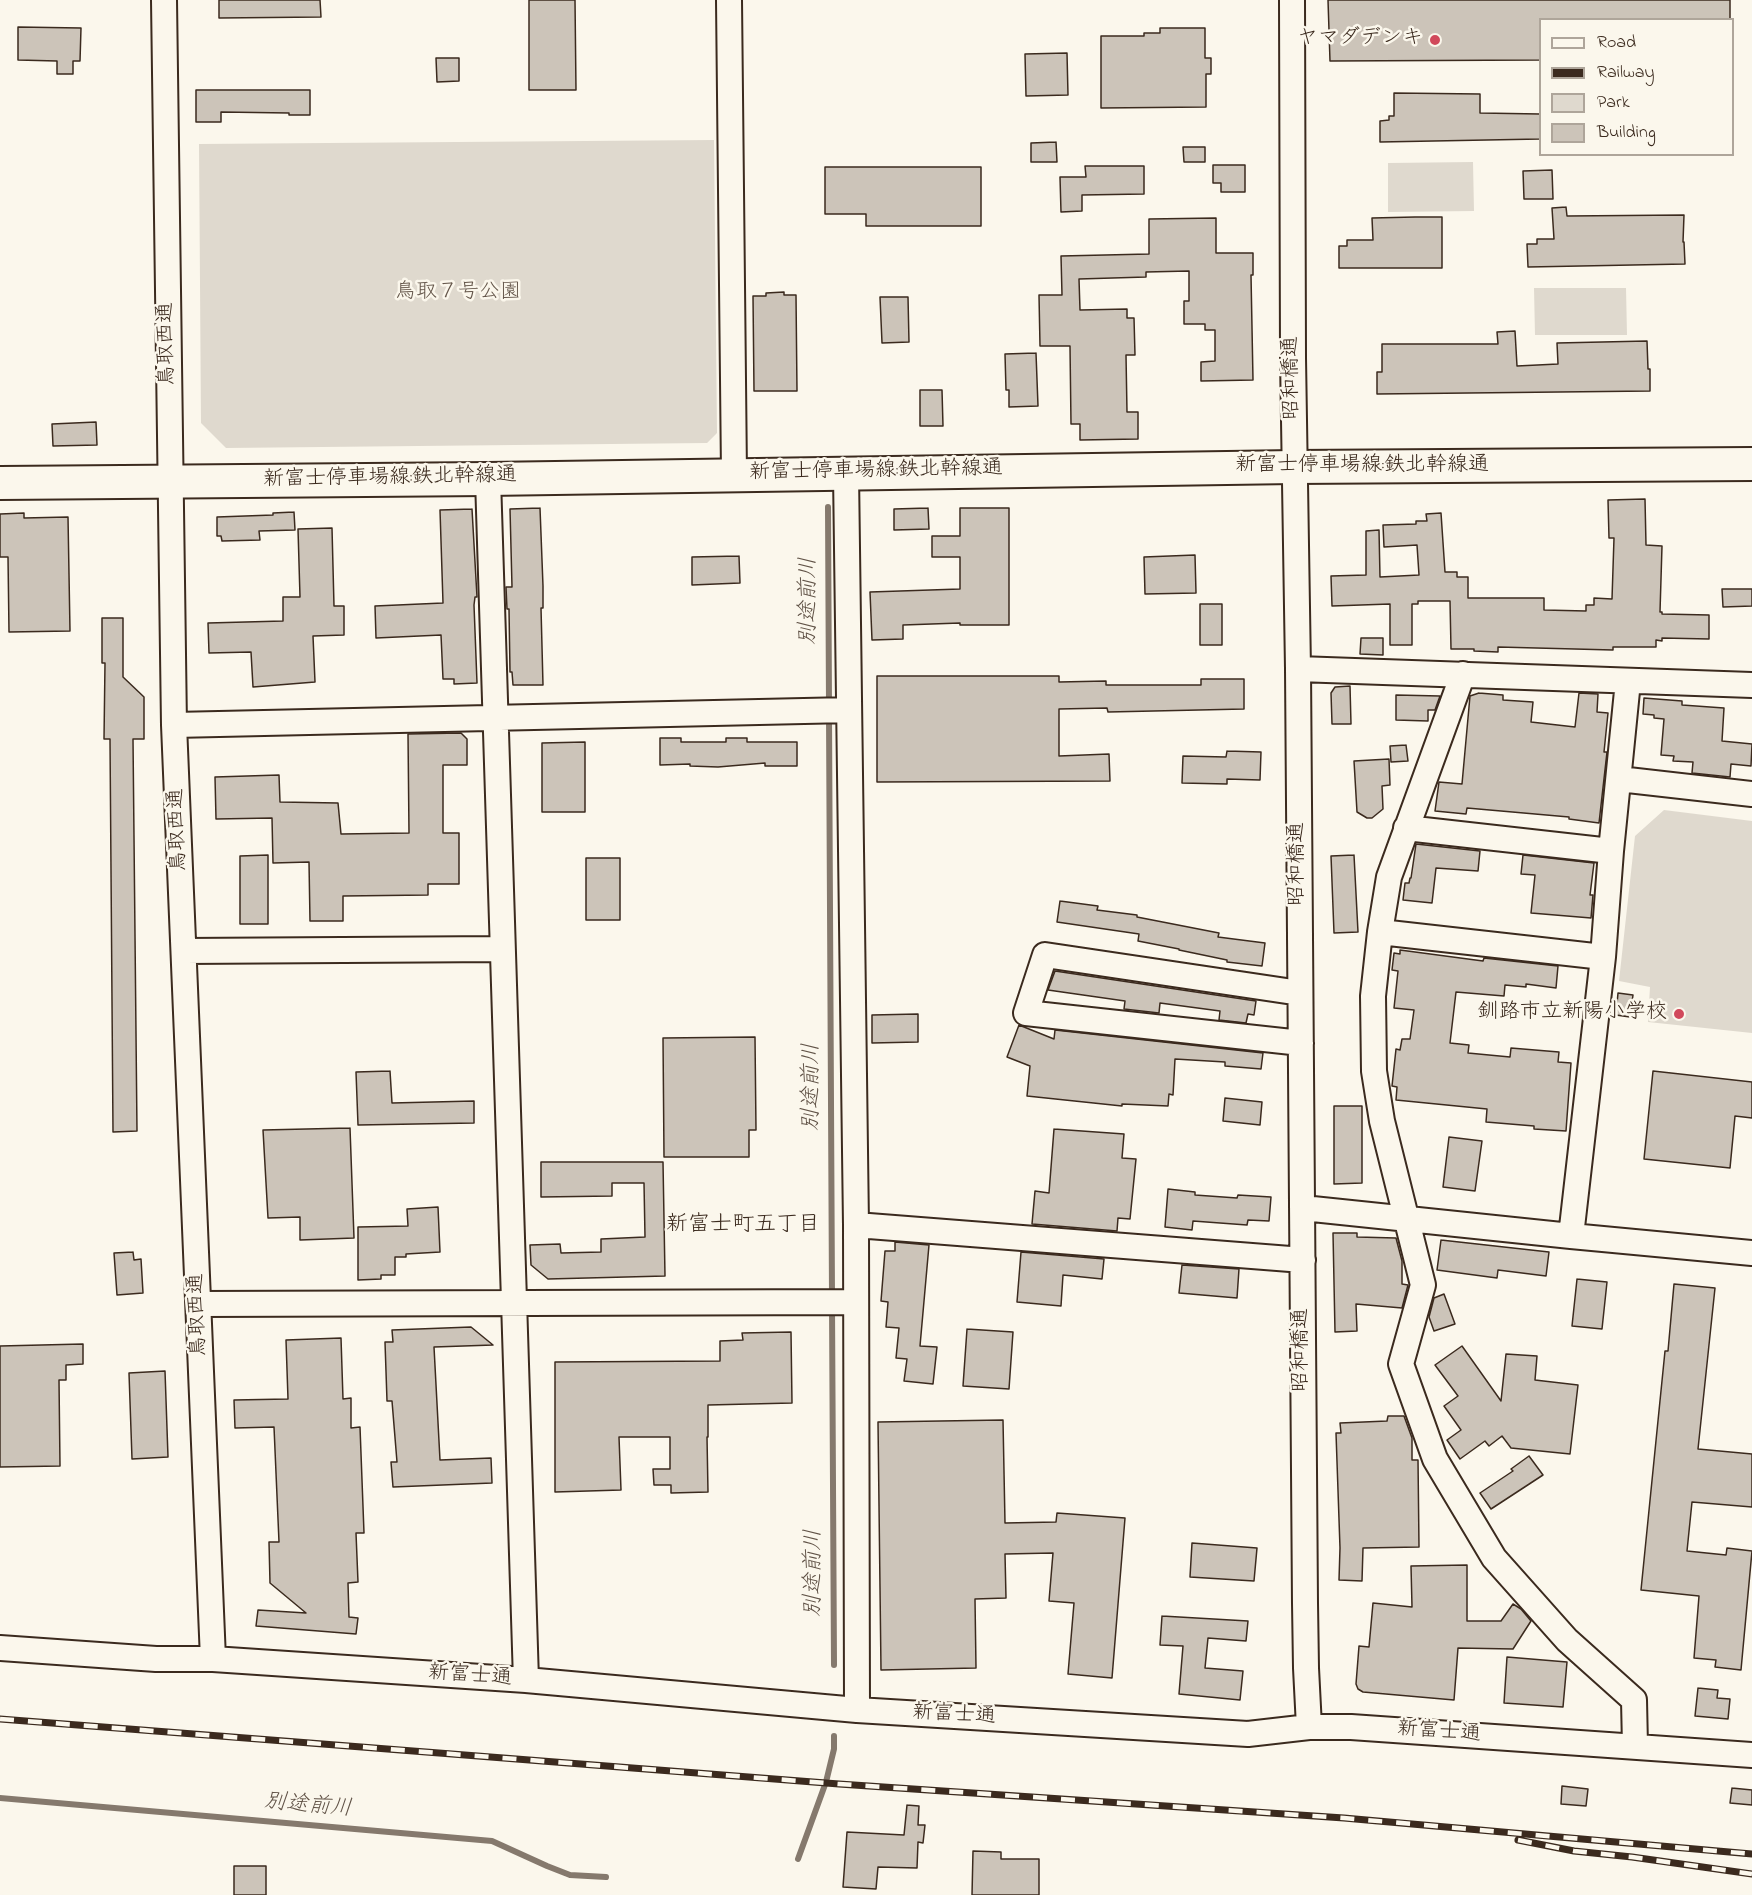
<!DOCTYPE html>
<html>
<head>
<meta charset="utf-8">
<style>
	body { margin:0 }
	#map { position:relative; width:1752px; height:1895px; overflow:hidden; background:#fbf7ec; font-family:"Indie Flower",sans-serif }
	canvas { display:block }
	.legend { position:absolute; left:1539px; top:18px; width:195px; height:138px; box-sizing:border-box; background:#fbf7ec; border:2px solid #aea59a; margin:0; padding:8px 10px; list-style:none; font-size:18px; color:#3b2a1e }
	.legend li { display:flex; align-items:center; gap:12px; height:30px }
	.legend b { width:30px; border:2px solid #aea59a }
</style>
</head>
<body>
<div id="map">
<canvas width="1752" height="1895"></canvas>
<ul class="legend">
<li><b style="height:8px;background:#fbf7ec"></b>Road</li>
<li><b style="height:8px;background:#3b2a1e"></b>Railway</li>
<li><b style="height:16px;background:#dfd9ce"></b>Park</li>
<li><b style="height:16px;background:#ccc4b9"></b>Building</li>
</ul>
</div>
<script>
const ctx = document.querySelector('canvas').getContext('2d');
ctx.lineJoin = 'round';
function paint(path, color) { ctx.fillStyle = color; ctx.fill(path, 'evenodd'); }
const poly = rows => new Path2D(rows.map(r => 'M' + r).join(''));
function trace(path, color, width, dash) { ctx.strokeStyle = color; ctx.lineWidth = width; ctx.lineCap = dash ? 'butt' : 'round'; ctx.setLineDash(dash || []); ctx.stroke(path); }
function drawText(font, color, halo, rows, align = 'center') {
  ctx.font = font + ' "Indie Flower","Klee One",sans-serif'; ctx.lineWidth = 5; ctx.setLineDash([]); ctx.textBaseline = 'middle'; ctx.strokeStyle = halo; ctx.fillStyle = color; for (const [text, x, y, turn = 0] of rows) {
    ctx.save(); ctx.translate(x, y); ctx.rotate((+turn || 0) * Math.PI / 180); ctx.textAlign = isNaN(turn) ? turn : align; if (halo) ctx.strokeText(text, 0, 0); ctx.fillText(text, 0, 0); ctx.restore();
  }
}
const green = poly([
	[714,140,717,433,707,443,226,448,201,423,199,144],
	[1473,162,1474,211,1388,212,1388,163],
	[1534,288,1626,288,1627,335,1535,335],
	[1664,810,1752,821,1752,1033,1648,1022,1650,987,1619,981,1635,836]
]);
const stream = poly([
	[828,507,829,705],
	[829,715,832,1296],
	[832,1306,834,1665],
	[0,1798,492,1841,547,1866,570,1875,606,1877],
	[798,1859,826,1782,834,1749,834,1736]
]);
const building = poly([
	[219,0,320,0,321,17,219,18,219,0],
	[529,0,575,0,576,90,529,90,529,0],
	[1328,0,1730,0,1730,20,1540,20,1540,60,1330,61,1328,0],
	[18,27,81,28,80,61,73,61,73,74,57,74,57,61,18,60,18,27],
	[1160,28,1205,28,1205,58,1211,58,1211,74,1206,74,1206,107,1101,108,1101,36,1144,36,1144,33,1160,33,1160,28],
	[1067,53,1068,95,1026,96,1025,54,1067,53],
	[436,58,459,58,459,81,437,82,436,58],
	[196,90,310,90,310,115,289,115,289,113,221,112,221,122,196,122,196,90],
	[1394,93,1480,94,1480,113,1540,114,1540,139,1380,142,1380,121,1389,120,1389,116,1394,116,1394,93],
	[1056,142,1057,162,1031,162,1031,143,1056,142],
	[1183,147,1205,147,1205,162,1184,162,1183,147],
	[1213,165,1245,165,1245,192,1221,192,1221,183,1213,183,1213,165],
	[1085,166,1144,166,1144,194,1082,195,1082,211,1061,212,1060,177,1086,177,1085,166],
	[825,167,981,167,981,226,866,226,866,214,825,214,825,167],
	[1552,170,1553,199,1524,199,1523,171,1552,170],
	[1566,207,1567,216,1684,215,1683,242,1684,242,1685,264,1528,267,1527,244,1537,244,1537,239,1554,239,1552,208,1566,207],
	[1415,217,1442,217,1442,268,1339,268,1339,246,1347,246,1347,240,1373,240,1372,218,1415,217],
	[1216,218,1216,253,1253,253,1253,275,1251,275,1253,380,1201,381,1201,362,1215,361,1215,330,1205,330,1205,324,1184,324,1184,301,1189,301,1189,271,1146,272,1146,277,1079,279,1080,310,1127,309,1127,318,1134,318,1135,355,1126,355,1127,412,1138,412,1138,439,1080,440,1080,424,1071,424,1070,346,1040,346,1039,295,1062,295,1061,256,1149,254,1149,219,1216,218],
	[784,292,784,295,796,295,797,391,754,391,753,296,766,296,766,293,784,292],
	[880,297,908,297,909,342,882,343,880,297],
	[1515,331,1517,366,1558,364,1557,343,1647,341,1648,369,1650,369,1650,391,1377,394,1377,372,1382,372,1382,344,1498,344,1497,332,1515,331],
	[1036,353,1038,406,1009,407,1009,390,1006,390,1005,354,1036,353],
	[920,390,942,390,943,426,920,426,920,390],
	[96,422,97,445,53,446,52,424,96,422],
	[1645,499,1646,545,1662,546,1660,612,1662,612,1662,614,1709,615,1709,639,1662,638,1662,641,1656,640,1656,647,1613,647,1613,650,1498,647,1498,652,1474,651,1474,649,1451,649,1450,601,1418,601,1418,604,1412,604,1412,645,1390,645,1390,604,1332,606,1331,576,1366,575,1366,531,1379,530,1380,577,1419,575,1417,545,1384,547,1383,525,1416,524,1416,521,1427,521,1426,514,1441,513,1445,572,1457,572,1457,577,1468,577,1468,598,1544,598,1544,610,1586,611,1586,605,1594,605,1594,598,1612,599,1614,538,1609,538,1608,500,1645,499],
	[540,508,543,586,543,608,541,608,543,685,513,685,512,672,510,672,509,609,507,609,506,587,512,587,510,509,540,508],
	[928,508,929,529,894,530,894,509,928,508],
	[960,508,1009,508,1009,625,960,625,960,623,903,625,903,639,872,640,870,592,960,589,960,557,932,557,932,536,960,536,960,508],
	[472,509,477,597,475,597,474,605,477,683,454,684,454,679,443,679,441,635,376,638,375,606,443,603,440,510,472,509],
	[294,512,295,530,259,531,260,540,222,541,221,536,217,536,217,517,273,515,273,513,294,512],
	[24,513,24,518,68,517,70,631,9,632,8,557,0,557,0,514,24,513],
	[332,528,334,606,344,606,344,635,313,636,315,682,253,687,251,652,209,653,208,623,283,621,283,597,300,597,298,529,332,528],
	[1195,555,1196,593,1145,594,1144,557,1195,555],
	[739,556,740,583,692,585,692,557,739,556],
	[1722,589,1752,589,1752,606,1723,607,1722,589],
	[1200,604,1222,604,1222,645,1200,645,1200,604],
	[102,618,123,618,123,677,144,697,144,739,133,739,137,1131,113,1132,110,739,104,739,105,663,102,663,102,618],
	[1361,638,1383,638,1383,655,1360,654,1361,638],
	[877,676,1059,676,1059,682,1106,681,1106,685,1201,685,1201,679,1244,679,1244,709,1108,712,1107,708,1059,709,1059,756,1109,754,1110,781,877,782,877,676],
	[1350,686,1351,724,1332,724,1331,693,1335,687,1350,686],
	[1479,693,1503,695,1503,700,1533,702,1531,722,1575,727,1579,693,1598,694,1597,712,1608,713,1604,752,1607,752,1599,823,1569,819,1569,817,1467,808,1466,814,1435,811,1439,782,1462,784,1470,696,1479,693],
	[1396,695,1440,696,1435,710,1428,710,1428,721,1396,720,1396,695],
	[1644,698,1682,701,1682,705,1724,708,1722,741,1752,744,1751,766,1731,764,1730,777,1692,773,1693,762,1673,761,1674,756,1661,755,1664,719,1654,718,1654,715,1643,714,1644,698],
	[461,733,467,739,467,765,443,765,443,833,459,833,459,884,428,884,428,895,343,896,343,921,310,921,309,862,273,863,272,818,216,819,215,777,279,775,280,802,338,803,341,834,409,833,408,734,461,733],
	[660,738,681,738,681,742,726,742,726,738,747,738,747,742,797,742,797,766,765,766,765,763,718,767,690,766,690,764,660,765,660,738],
	[585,742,585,812,542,812,542,743,585,742],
	[1406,745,1408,761,1391,762,1390,746,1406,745],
	[1227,751,1261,752,1260,780,1227,779,1227,784,1182,783,1183,756,1226,757,1227,751],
	[1389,759,1390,785,1382,786,1383,809,1372,818,1367,818,1357,812,1354,761,1389,759],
	[1416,844,1480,851,1478,871,1436,868,1432,903,1403,900,1405,883,1409,883,1410,878,1411,878,1416,844],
	[268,855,268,924,240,924,240,856,268,855],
	[1354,855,1358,932,1334,933,1331,856,1354,855],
	[1523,855,1594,863,1590,895,1593,895,1591,918,1531,913,1535,875,1521,874,1523,855],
	[586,858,620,858,620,920,586,920,586,858],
	[1060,901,1098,906,1097,910,1137,915,1137,917,1219,933,1218,937,1265,943,1262,966,1227,962,1227,960,1179,950,1179,949,1138,941,1139,934,1057,922,1060,901],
	[1400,950,1483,961,1484,958,1558,966,1556,988,1526,984,1526,987,1505,985,1504,996,1456,992,1450,1043,1469,1045,1468,1053,1510,1057,1511,1048,1559,1052,1558,1062,1571,1063,1566,1131,1534,1129,1534,1126,1486,1122,1487,1109,1396,1100,1397,1087,1392,1086,1396,1049,1400,1050,1402,1039,1410,1039,1414,1010,1394,1008,1398,971,1392,970,1394,953,1400,954,1400,950],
	[1055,971,1256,1001,1254,1015,1248,1014,1246,1023,1219,1020,1220,1011,1160,1003,1159,1013,1124,1009,1125,1001,1048,990,1055,971],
	[1618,993,1633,995,1630,1017,1616,1015,1618,993],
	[918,1014,918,1042,872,1043,872,1015,918,1014],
	[1019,1025,1054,1039,1055,1030,1263,1053,1261,1069,1225,1066,1225,1062,1175,1059,1173,1095,1169,1094,1168,1106,1122,1104,1122,1106,1027,1096,1030,1066,1007,1057,1019,1025],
	[755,1037,756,1130,749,1130,749,1157,664,1157,663,1038,755,1037],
	[390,1071,392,1103,474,1101,474,1123,358,1125,356,1072,390,1071],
	[1653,1071,1752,1082,1752,1118,1735,1116,1730,1168,1644,1159,1653,1071],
	[1225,1098,1262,1102,1260,1125,1223,1121,1225,1098],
	[1334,1106,1362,1106,1362,1183,1334,1184,1334,1106],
	[350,1128,354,1238,300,1240,300,1217,268,1218,263,1130,350,1128],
	[1054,1129,1124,1134,1122,1158,1136,1159,1130,1219,1118,1218,1117,1231,1032,1224,1035,1191,1049,1193,1054,1129],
	[1449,1137,1482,1141,1475,1191,1443,1187,1449,1137],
	[541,1162,663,1162,665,1276,548,1279,531,1265,530,1245,560,1244,561,1253,601,1252,601,1239,645,1237,644,1183,612,1183,612,1196,541,1197,541,1162],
	[1168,1189,1195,1192,1195,1195,1237,1198,1238,1195,1271,1197,1269,1221,1248,1220,1247,1225,1193,1221,1192,1230,1165,1227,1168,1189],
	[438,1207,440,1252,406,1254,406,1257,395,1257,395,1275,381,1275,381,1279,358,1280,358,1227,408,1226,407,1209,438,1207],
	[1333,1233,1357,1233,1357,1237,1396,1238,1402,1261,1402,1284,1408,1285,1402,1308,1356,1304,1357,1331,1335,1332,1333,1233],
	[1441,1240,1549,1252,1546,1276,1498,1270,1497,1278,1437,1270,1441,1240],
	[895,1242,929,1245,920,1346,937,1347,933,1384,904,1381,907,1359,896,1358,899,1328,886,1327,888,1302,881,1301,885,1251,895,1251,895,1242],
	[133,1252,134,1260,141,1259,143,1293,117,1295,114,1253,133,1252],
	[1021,1252,1104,1259,1102,1279,1063,1275,1061,1306,1017,1302,1021,1252],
	[1182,1265,1239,1269,1237,1298,1179,1293,1182,1265],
	[1577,1279,1607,1282,1602,1329,1572,1326,1577,1279],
	[1674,1284,1715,1288,1698,1449,1752,1454,1752,1507,1692,1502,1687,1551,1726,1555,1727,1548,1752,1551,1741,1670,1715,1667,1716,1660,1694,1658,1699,1596,1641,1590,1665,1351,1668,1351,1674,1284],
	[1444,1294,1455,1324,1434,1331,1429,1317,1434,1298,1444,1294],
	[471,1327,493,1345,434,1347,440,1460,491,1458,492,1483,393,1487,391,1462,397,1462,392,1401,387,1401,385,1342,393,1342,392,1330,471,1327],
	[967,1329,1013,1332,1009,1389,963,1386,967,1329],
	[791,1332,792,1403,708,1405,708,1437,707,1437,708,1492,671,1493,671,1485,654,1485,653,1469,670,1469,670,1437,619,1437,621,1490,555,1492,555,1362,720,1361,720,1341,743,1340,742,1333,791,1332],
	[341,1338,343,1399,351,1398,351,1428,360,1427,364,1533,356,1533,358,1582,348,1583,349,1617,358,1618,356,1634,256,1626,258,1610,306,1613,270,1583,269,1542,279,1542,274,1427,235,1428,234,1400,288,1399,286,1340,341,1338],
	[83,1344,83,1364,66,1365,66,1380,59,1380,60,1466,0,1467,0,1346,83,1344],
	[1462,1346,1501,1401,1506,1354,1537,1356,1535,1380,1578,1385,1570,1454,1511,1448,1502,1436,1489,1446,1485,1441,1460,1459,1447,1440,1461,1430,1444,1406,1458,1396,1435,1365,1462,1346],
	[165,1371,168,1457,132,1459,129,1373,165,1371],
	[1388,1416,1404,1416,1412,1438,1412,1460,1418,1460,1419,1547,1363,1548,1362,1581,1339,1580,1340,1548,1336,1433,1341,1433,1340,1423,1387,1421,1388,1416],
	[1003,1420,1005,1523,1056,1522,1057,1513,1125,1518,1112,1678,1068,1674,1074,1603,1049,1601,1053,1553,1005,1554,1006,1598,975,1599,976,1668,881,1670,878,1422,1003,1420],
	[1529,1456,1543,1475,1491,1509,1480,1493,1513,1471,1511,1469,1529,1456],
	[1192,1543,1257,1548,1254,1581,1190,1577,1192,1543],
	[1467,1565,1467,1621,1501,1621,1513,1604,1521,1609,1531,1621,1513,1649,1458,1648,1454,1700,1363,1692,1358,1689,1356,1684,1359,1646,1369,1647,1373,1603,1412,1607,1411,1566,1467,1565],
	[1162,1616,1248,1621,1246,1641,1208,1638,1205,1668,1243,1671,1240,1700,1179,1694,1183,1646,1160,1645,1162,1616],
	[1507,1657,1567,1662,1563,1707,1504,1703,1507,1657],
	[1698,1688,1718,1690,1717,1698,1730,1699,1728,1719,1695,1716,1698,1688],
	[1562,1786,1588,1789,1586,1806,1561,1804,1562,1786],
	[1732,1788,1752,1790,1752,1805,1730,1803,1732,1788],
	[907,1805,919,1806,918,1825,925,1825,923,1843,918,1842,917,1868,878,1867,876,1889,843,1887,847,1832,904,1835,907,1805],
	[973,1851,1001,1852,1001,1859,1039,1859,1039,1895,972,1895,973,1851],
	[234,1866,266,1866,266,1895,234,1895,234,1866]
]);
const minor = poly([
	[164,0,174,725,213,1659],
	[729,0,734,474],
	[1292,0,1293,358,1298,669,1305,1603,1306,1668,1309,1727],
	[846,473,856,1225,857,1710],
	[488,479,526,1680],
	[1298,669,1752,685],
	[1463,674,1389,877,1380,932,1373,996,1374,1071,1382,1121,1423,1285,1401,1364,1435,1459,1494,1558,1567,1640,1634,1700,1635,1746],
	[174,725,849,710],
	[1619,779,1752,794],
	[1406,828,1611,851],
	[1380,932,1603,957],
	[184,951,502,949],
	[1300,993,1045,955,1026,1013,1301,1043],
	[1303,1208,1571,1236,1752,1253],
	[856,1225,1303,1260],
	[1571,1236,1603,957,1611,851,1628,681],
	[199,1304,856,1302],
	[0,1648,156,1659,213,1659,526,1680,857,1710,1248,1734,1309,1727,1351,1727,1752,1755]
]);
const major = poly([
	[0,483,488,479,1294,467,1752,464]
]);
const rail = poly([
	[0,1719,839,1784,1344,1818,1752,1854],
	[1518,1840,1574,1851,1632,1857,1752,1874]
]);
const markers = [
	[1435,40,6,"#d1495b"],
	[1679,1014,6,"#d1495b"]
];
const poiNames = [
	["ヤマダデンキ",1423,40],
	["釧路市立新陽小学校",1667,1014]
];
const parkNames = [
	["鳥取７号公園",458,294]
];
const streetNames = [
	["鳥取西通",168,344,-91],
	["昭和橋通",1293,378,-91],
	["新富士停車場線:鉄北幹線通",1362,467],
	["新富士停車場線:鉄北幹線通",876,472,-1],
	["新富士停車場線:鉄北幹線通",390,479,-1],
	["鳥取西通",179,830,-92],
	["昭和橋通",1299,864,-90],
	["鳥取西通",199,1315,-92],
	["昭和橋通",1303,1350,-90],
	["新富士通",470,1677,4],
	["新富士通",954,1716,3],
	["新富士通",1439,1733,4]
];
const waterNames = [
	["別途前川",810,601,-90],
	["別途前川",813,1087,-90],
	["別途前川",815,1573,-90],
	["別途前川",308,1807,5]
];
const neighbourhoodNames = [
	["新富士町五丁目",743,1226]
];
paint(green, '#dfd9ce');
trace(stream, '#85796d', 6);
paint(building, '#ccc4b9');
trace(building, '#3b2a1e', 1.5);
trace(minor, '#3b2a1e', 28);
trace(major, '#3b2a1e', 36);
trace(minor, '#fbf7ec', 24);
trace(major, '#fbf7ec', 32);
trace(rail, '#3b2a1e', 7);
trace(rail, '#fbf7ec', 4.5, [14]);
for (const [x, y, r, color] of markers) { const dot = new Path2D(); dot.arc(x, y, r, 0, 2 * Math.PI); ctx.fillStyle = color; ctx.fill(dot); trace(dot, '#fbf7ec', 2); }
drawText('21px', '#3b2a1e', '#fbf7ec', poiNames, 'right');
drawText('21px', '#64564a', '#fbf7ec', parkNames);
drawText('21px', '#3b2a1e', '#fbf7ec', streetNames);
drawText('italic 22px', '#605246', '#fbf7ec', waterNames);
drawText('22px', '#3b2a1e', '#fbf7ec', neighbourhoodNames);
</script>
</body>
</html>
